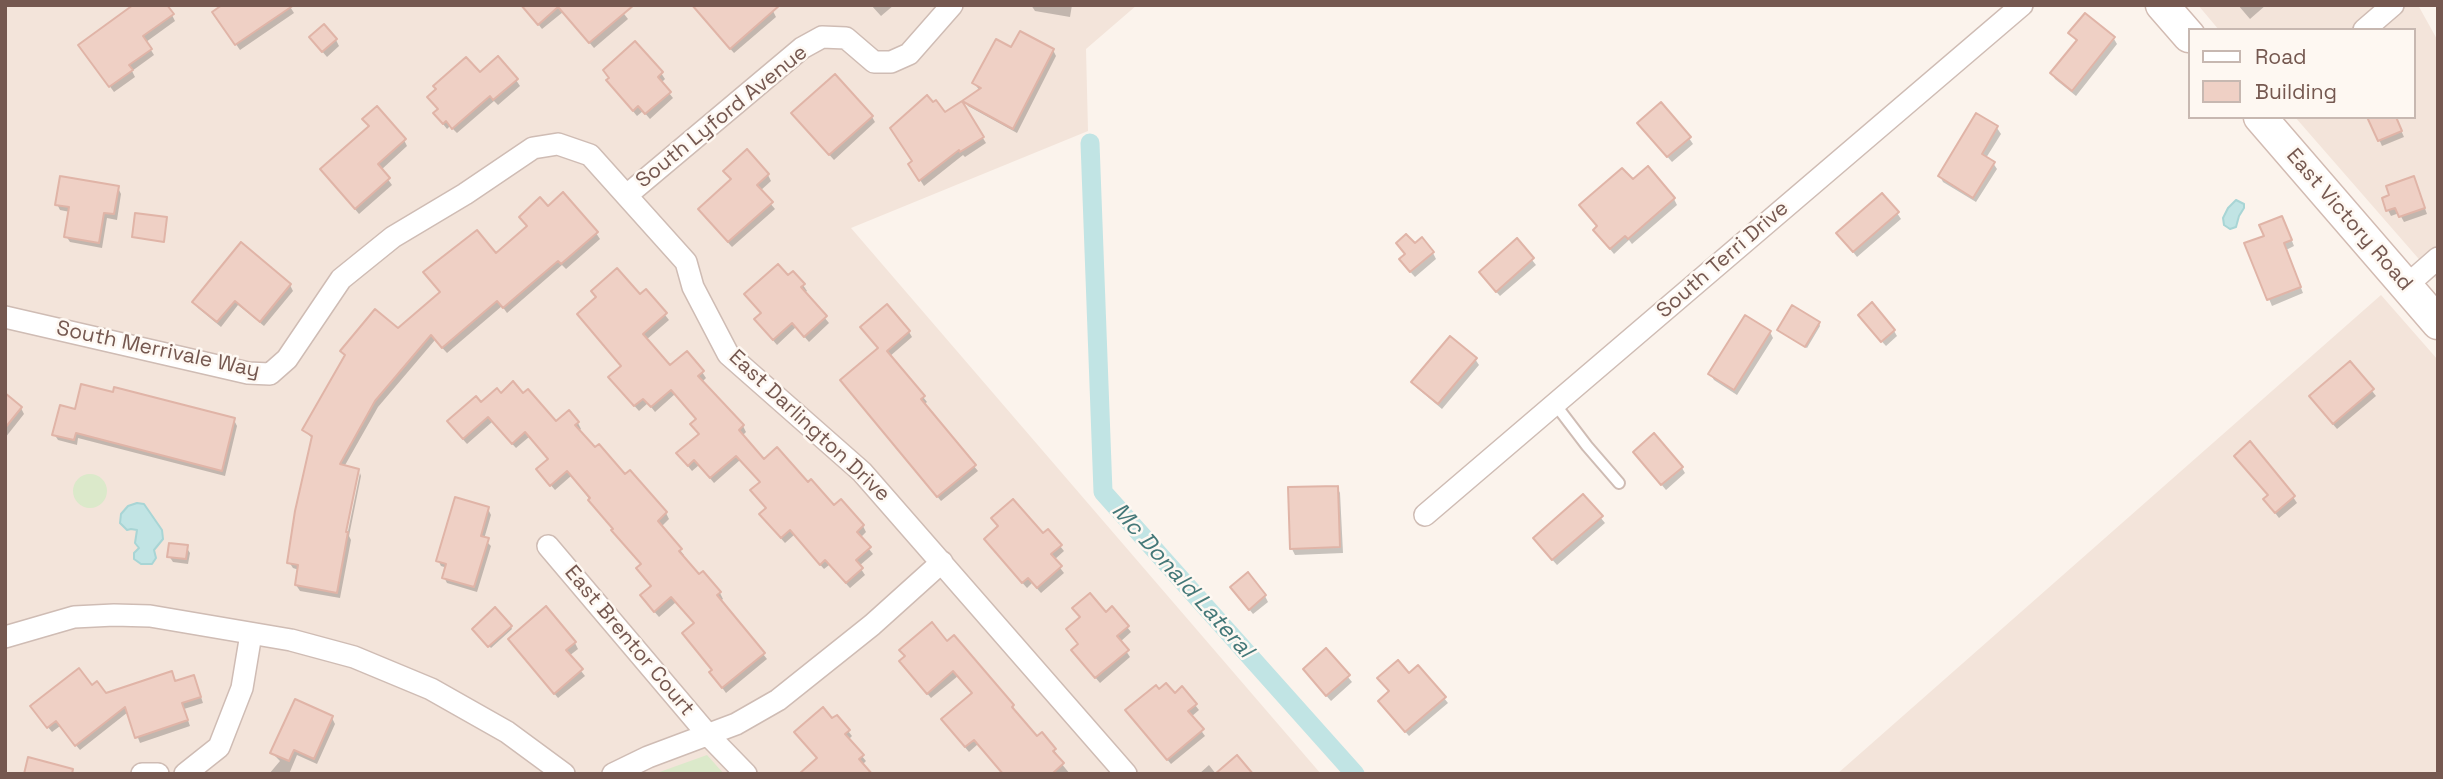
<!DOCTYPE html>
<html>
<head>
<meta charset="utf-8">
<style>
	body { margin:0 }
	#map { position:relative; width:2443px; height:779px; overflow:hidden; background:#fbf3ec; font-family:"Space Grotesk",sans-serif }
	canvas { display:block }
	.frame { position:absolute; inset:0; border:7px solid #755850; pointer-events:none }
	.legend { position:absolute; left:2188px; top:28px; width:228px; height:91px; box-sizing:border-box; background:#fef8f2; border:2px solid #c7b8b1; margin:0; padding:9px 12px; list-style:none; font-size:21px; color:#755850 }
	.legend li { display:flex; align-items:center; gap:14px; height:35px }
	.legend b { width:35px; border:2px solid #c7b8b1 }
</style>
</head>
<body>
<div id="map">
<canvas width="2443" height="779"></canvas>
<div class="frame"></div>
<ul class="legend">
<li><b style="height:9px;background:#fff"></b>Road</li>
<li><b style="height:19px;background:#efd0c5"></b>Building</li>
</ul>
</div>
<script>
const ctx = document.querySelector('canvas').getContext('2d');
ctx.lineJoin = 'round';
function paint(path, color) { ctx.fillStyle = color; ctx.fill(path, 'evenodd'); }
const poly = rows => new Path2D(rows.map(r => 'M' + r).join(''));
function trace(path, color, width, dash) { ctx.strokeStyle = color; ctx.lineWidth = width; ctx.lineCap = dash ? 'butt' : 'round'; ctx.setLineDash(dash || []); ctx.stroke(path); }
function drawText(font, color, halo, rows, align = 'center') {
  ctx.font = font + ' "Space Grotesk",sans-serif'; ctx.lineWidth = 5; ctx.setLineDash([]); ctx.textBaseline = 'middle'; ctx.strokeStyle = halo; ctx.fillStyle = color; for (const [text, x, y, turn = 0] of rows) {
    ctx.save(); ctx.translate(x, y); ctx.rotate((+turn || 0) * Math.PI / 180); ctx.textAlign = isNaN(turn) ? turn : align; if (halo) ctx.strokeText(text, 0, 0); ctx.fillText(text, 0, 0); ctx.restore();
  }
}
const residential = poly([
	[5,5,1137,5,1086,49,1088,131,851,228,1321,774,5,774],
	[2198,5,2418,5,2438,41,2438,281,2295,117,2413,117,2413,30,2219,30],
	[2381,295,2438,360,2438,774,1837,774]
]);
const green = poly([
	'73 491a17 17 0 1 1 34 0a17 17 0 1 1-34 0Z',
	[707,755,724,774,654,774]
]);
const water = poly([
	[2236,200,2244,204,2244,208,2239,216,2236,227,2230,229,2224,225,2223,218,2228,208,2236,200],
	[137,503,144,504,162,530,163,539,154,550,156,558,152,564,141,564,134,559,134,553,139,548,135,543,137,530,131,529,127,530,120,523,121,514,128,506,137,503]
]);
const shadow = poly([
	[289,5,294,13,240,50,218,18],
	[617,5,628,19,594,48,563,12,542,29,525,7],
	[871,5,894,5,881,16],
	[1031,5,1072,5,1070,17,1035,11],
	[2238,5,2266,5,2250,19],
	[773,11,776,17,734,53,702,17],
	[172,15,175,21,146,42,154,55,132,71,135,77,114,92,84,51],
	[2085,15,2114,39,2117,44,2076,96,2055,79,2052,73,2077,42,2070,33],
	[336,40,339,46,327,57,315,43],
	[1012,50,1053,50,1056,56,1017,133,968,106,965,101,980,91,974,83],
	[661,73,665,79,661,83,673,98,650,119,643,111,637,116,608,81],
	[479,75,516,80,520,86,498,105,494,101,457,133,450,126,447,129,439,119,439,110,433,103,438,90],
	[961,103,986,143,965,157,963,155,924,186,910,164,945,114],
	[1977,115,1997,128,2001,134,1986,158,1993,163,1997,169,1976,202,1943,182,1940,176],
	[872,117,875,122,834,160,797,119],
	[2369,117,2395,117,2404,137,2382,146],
	[364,119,404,140,407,146,381,170,392,185,359,214,322,170,370,127],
	[1643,129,1689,138,1693,144,1672,162],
	[725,171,768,175,771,181,760,191,775,209,732,247,703,215,732,180],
	[1632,182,1674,199,1677,205,1632,244,1629,240,1614,254,1599,236,1598,227],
	[2416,184,2427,214,2404,222,2399,213,2391,216,2388,210],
	[118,188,121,194,117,220,107,218,102,248,70,242,66,236,70,212,60,210,57,204],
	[548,208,596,233,600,239,566,269,562,265,507,313,502,306,447,353,435,340,378,407,344,467,358,470,359,473,356,473,342,540,346,541,360,473,361,476,349,536,351,540,340,598,300,591,296,585,299,570,293,568,289,562,313,439,304,430,346,357,342,351,398,331,496,255],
	[1897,213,1901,219,1857,257,1838,233],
	[2285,224,2294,246,2286,250,2303,293,2272,306,2246,244,2266,237],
	[1517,241,1536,265,1500,296,1484,278],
	[1398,244,1414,246,1433,253,1436,259,1415,277,1404,265,1406,255],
	[787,278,803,285,807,291,804,293,829,323,809,342,796,327,777,345,760,325,756,319,762,315,746,295],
	[290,285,293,291,264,326,238,305,221,327,198,308,194,302],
	[646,291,669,320,646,340,670,368,702,372,706,378,702,382,743,426,746,432,742,436,764,461,808,485,834,508,841,502,863,526,866,532,860,538,873,554,859,566,865,575,850,588,829,565,824,569,794,535,785,543,765,520,767,509,752,491,761,483,740,460,714,483,699,465,692,471,682,459,700,435,698,420,675,394,655,412,648,403,639,411,614,383,623,367,579,315,640,297],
	[1863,321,1894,331,1897,336,1886,346],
	[1819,323,1820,326,1807,348,1780,332],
	[909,332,912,337,889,357,923,397,927,402,923,405,978,471,941,501,846,386],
	[1770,332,1773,338,1737,395,1714,380,1710,374],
	[1475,359,1479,365,1442,409,1417,388,1414,382],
	[2350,363,2376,396,2337,429,2314,402],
	[5,395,21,408,24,414,5,438],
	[500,395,523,395,556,423,578,423,581,429,578,431,625,477,630,472,666,513,669,519,661,527,680,550,684,555,682,557,698,577,702,573,720,593,723,599,720,601,767,659,726,693,715,678,695,624,676,602,659,617,646,602,652,587,642,565,571,476,555,490,542,475,549,460,529,437,516,448,492,422,467,444,453,428,481,404],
	[76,411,234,420,237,426,225,476,78,438,77,445,58,440,54,434],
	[1635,453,1682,468,1685,473,1666,490],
	[1337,487,1340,493,1343,553,1295,555,1292,549],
	[1583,496,1605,523,1557,565,1538,544],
	[2269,496,2293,497,2297,503,2279,518,2269,505],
	[488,509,491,515,484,539,491,546,477,592,447,583,444,577,447,568,441,566,438,560],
	[1043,536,1060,546,1064,551,1054,560,1064,573,1041,593,1032,583,1027,588,989,545],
	[186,547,190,553,188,564,173,562,169,556],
	[1232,588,1265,596,1268,602,1253,614],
	[1106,614,1127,627,1131,632,1120,642,1130,657,1100,683,1077,656,1081,618],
	[511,627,512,629,491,648,475,631],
	[575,643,578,649,569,656,585,676,558,698,514,645],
	[947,643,1013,706,1015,713,1037,739,1054,750,1058,756,1056,757,1070,774,1003,774,978,744,969,752,947,726,973,694,958,676,931,698,905,667],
	[1326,650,1352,682,1331,701,1308,675],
	[171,673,176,682,196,682,203,703,184,709,190,726,140,743,128,712,80,750,60,726,52,732,36,713,91,688,106,695],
	[1409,675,1444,698,1448,703,1409,736,1384,707,1390,693,1383,684],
	[1159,692,1175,695,1195,705,1199,710,1191,717,1205,736,1171,764,1131,716],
	[332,718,335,724,317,764,297,755,289,774,269,774,280,761,272,753],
	[832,721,848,731,852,736,848,740,866,761,862,765,818,759,796,733],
	[1209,765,1216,774,1199,774]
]);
const canal = poly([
	[1090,143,1103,492,1355,774]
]);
const building = poly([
	[133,5,167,5,174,14,143,36,152,49,129,65,133,70,109,87,78,45,133,5],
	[222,5,294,5,235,45,212,12,222,5],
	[521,5,634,5,589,43,558,7,538,25,521,5],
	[692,5,780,5,730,49,692,5],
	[2085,13,2115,37,2072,91,2050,73,2077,40,2068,33,2085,13],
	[324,24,337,39,322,52,309,37,324,24],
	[1020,31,1054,49,1013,129,962,101,981,88,972,83,996,39,1011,47,1020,31],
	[635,41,663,72,658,77,671,92,645,114,638,106,633,111,606,80,609,78,603,70,635,41],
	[498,56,518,79,493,100,490,96,452,129,446,121,443,124,433,113,438,109,427,97,436,89,433,86,466,57,480,72,498,56],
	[835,74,873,116,829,155,791,113,835,74],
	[927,95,933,102,936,100,945,112,962,101,984,137,960,152,959,150,919,181,908,164,912,161,890,128,927,95],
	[1661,102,1691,137,1667,157,1637,123,1661,102],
	[377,106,406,139,378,164,390,178,355,209,320,169,369,126,362,119,377,106],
	[1976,113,1998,126,1982,154,1995,162,1973,198,1938,176,1976,113],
	[2367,117,2396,117,2402,131,2378,141,2367,117],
	[747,149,769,174,757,185,773,202,728,242,698,209,731,179,723,171,747,149],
	[1648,166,1675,198,1628,239,1625,236,1610,249,1593,230,1597,226,1579,205,1622,168,1633,179,1648,166],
	[60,176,119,186,114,214,104,213,99,243,64,237,69,207,55,205,60,176],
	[2414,176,2425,208,2399,217,2395,208,2386,211,2382,198,2389,195,2386,186,2414,176],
	[563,192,598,232,561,264,558,261,503,308,497,301,442,348,431,335,375,401,340,464,359,469,346,532,348,532,337,593,295,585,298,565,287,563,295,511,312,436,302,430,345,355,340,351,375,309,398,328,440,292,423,272,477,230,496,253,527,226,519,217,540,197,548,206,563,192],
	[1882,193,1899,212,1853,252,1836,233,1882,193],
	[135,213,167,217,164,242,132,237,135,213],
	[2282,216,2292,240,2284,243,2301,287,2267,300,2244,243,2264,236,2259,225,2282,216],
	[1406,234,1415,243,1422,237,1434,252,1410,272,1399,259,1405,254,1396,243,1406,234],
	[1517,238,1534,258,1496,292,1479,272,1517,238],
	[241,242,291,284,260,322,235,301,217,322,192,302,241,242],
	[778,264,788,275,793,271,805,284,801,287,827,316,804,337,792,323,773,340,754,319,761,313,744,294,778,264],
	[617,268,640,294,646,289,667,313,643,334,670,365,687,351,704,371,698,376,744,425,739,430,764,459,777,447,808,482,811,479,834,505,841,499,864,525,857,532,871,547,856,560,863,568,846,583,825,560,820,565,790,530,781,538,759,514,766,508,750,490,760,482,736,456,710,478,694,460,688,466,676,453,699,434,690,424,696,419,671,390,651,407,643,399,634,406,608,377,621,366,577,314,596,297,591,291,617,268],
	[1872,302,1895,330,1881,342,1858,315,1872,302],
	[887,304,910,331,887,351,925,396,921,399,976,465,937,497,840,380,878,348,860,327,887,304],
	[1792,305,1820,322,1805,347,1777,330,1792,305],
	[1745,315,1771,331,1734,390,1708,374,1745,315],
	[1450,336,1477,358,1438,404,1411,382,1450,336],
	[2350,361,2374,389,2333,424,2309,396,2350,361],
	[513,381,523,393,528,389,556,421,569,410,579,422,575,425,595,447,599,444,625,474,630,470,667,512,658,521,682,549,679,551,699,574,703,571,721,592,717,595,765,653,722,688,709,672,712,670,682,633,694,623,671,597,654,612,640,595,651,586,636,568,641,564,611,530,613,529,588,500,590,498,567,471,550,486,536,469,548,459,525,432,512,444,488,417,463,439,447,421,476,396,481,402,497,388,501,393,513,381],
	[81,384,113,392,114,387,235,418,222,471,76,433,74,440,52,435,60,405,75,409,81,384],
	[5,393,22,407,5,428,5,393],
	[1654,433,1683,467,1661,485,1633,452,1654,433],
	[2250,441,2295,496,2275,513,2263,499,2268,495,2234,456,2250,441],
	[1338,486,1340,547,1290,549,1288,487,1338,486],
	[1583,494,1603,516,1552,560,1533,538,1583,494],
	[455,497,489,507,481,536,489,538,474,587,442,578,446,564,436,561,455,497],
	[1013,499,1043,533,1048,529,1062,545,1051,554,1062,566,1037,588,1028,578,1022,583,984,539,998,526,991,518,1013,499],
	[169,543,188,545,186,559,167,557,169,543],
	[1248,572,1266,595,1249,610,1230,587,1248,572],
	[1090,593,1106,612,1112,606,1129,626,1117,636,1129,650,1095,678,1071,650,1078,644,1066,629,1080,617,1072,608,1090,593],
	[546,606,576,642,566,650,583,669,554,694,508,639,546,606],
	[495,607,512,626,488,647,472,629,495,607],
	[932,622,947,641,954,635,1014,705,1012,707,1037,736,1042,732,1056,749,1053,751,1064,763,1052,774,1003,774,974,740,965,747,941,719,972,693,953,671,927,694,899,661,905,656,899,650,932,622],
	[1326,648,1350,675,1326,696,1303,669,1326,648],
	[1398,660,1409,673,1418,665,1446,697,1405,732,1378,701,1389,691,1377,678,1398,660],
	[79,668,92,685,97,681,106,693,172,671,175,681,194,675,201,697,182,703,188,720,135,738,125,707,75,746,56,721,47,728,30,706,79,668],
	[1166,683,1175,693,1182,686,1197,704,1188,711,1204,729,1167,760,1125,710,1156,685,1159,689,1166,683],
	[295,699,333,716,314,759,294,750,289,761,270,753,295,699],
	[823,707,832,718,837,715,850,730,845,734,864,755,859,759,872,774,799,774,817,758,794,732,823,707],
	[1237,755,1253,774,1215,774,1237,755],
	[28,757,73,769,72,774,24,774,28,757]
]);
const service = poly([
	[1555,404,1587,446,1619,483]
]);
const minor = poly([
	[2364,30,2393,5],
	[627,195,802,48,822,37,846,38,874,62,891,62,909,54,952,5],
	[2406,286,2438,258],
	[5,317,248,373,270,374,287,359,341,279,393,237,465,194,533,148,558,144,590,155,686,262,693,287,728,354,862,472,1126,774],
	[1425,515,2022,5],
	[548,546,709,736,746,774],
	[5,637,74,617,114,615,150,616,291,640,354,657,431,689,507,732,564,774],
	[142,774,158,774],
	[185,774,219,747,242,688,251,634],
	[613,774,648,757,736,724,778,700,872,625,942,562]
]);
const secondary = poly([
	[2162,5,2189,36],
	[2260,117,2438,323]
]);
const streetNames = [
	["South Lyford Avenue",722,117,-39],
	["East Victory Road",2349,220,49],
	["South Terri Drive",1723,260,-41],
	["South Merrivale Way",158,350,12],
	["East Darlington Drive",809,426,43],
	["East Brentor Court",629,641,50]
];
const waterNames = [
	["Mc Donald Lateral",1182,581,48]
];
paint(residential, '#f3e4da');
paint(green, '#dbe9ca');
paint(water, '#c1e4e4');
trace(water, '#a8d5d5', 2);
paint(shadow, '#0003');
trace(canal, '#c1e4e4', 19);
paint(building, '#efd0c5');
trace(building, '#e0b4a7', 2);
trace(service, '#cfbcb4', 14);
trace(minor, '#cfbcb4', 24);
trace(secondary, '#d2bbb2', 35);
trace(service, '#fff', 10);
trace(minor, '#fff', 21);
trace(secondary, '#fff', 32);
drawText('21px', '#755850', '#fef8f2', streetNames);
drawText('italic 23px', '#447878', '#fef8f2', waterNames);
</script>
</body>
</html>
